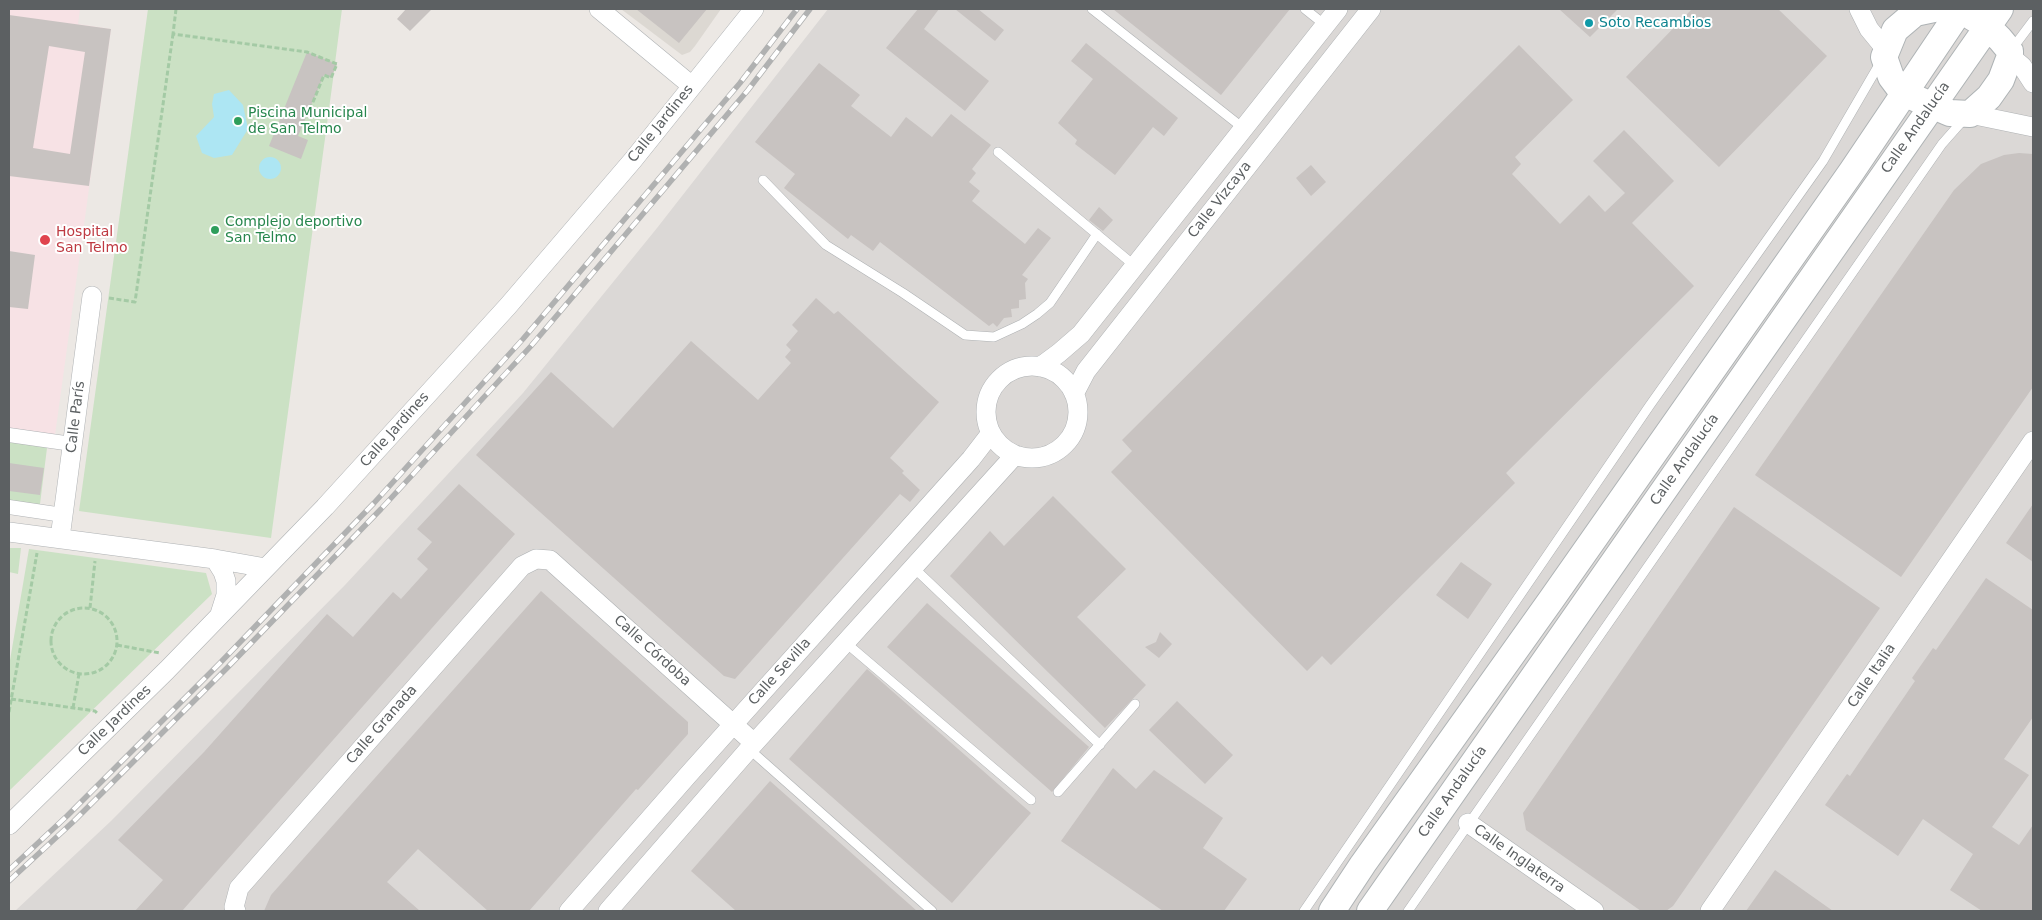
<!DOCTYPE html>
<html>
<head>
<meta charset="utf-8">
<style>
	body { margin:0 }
	#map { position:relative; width:2042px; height:920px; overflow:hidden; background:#ece8e4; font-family:"DejaVu Sans",sans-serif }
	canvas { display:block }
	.frame { position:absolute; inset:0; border:10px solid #5c6062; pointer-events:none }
</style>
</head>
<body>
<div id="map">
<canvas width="2042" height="920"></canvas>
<div class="frame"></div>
</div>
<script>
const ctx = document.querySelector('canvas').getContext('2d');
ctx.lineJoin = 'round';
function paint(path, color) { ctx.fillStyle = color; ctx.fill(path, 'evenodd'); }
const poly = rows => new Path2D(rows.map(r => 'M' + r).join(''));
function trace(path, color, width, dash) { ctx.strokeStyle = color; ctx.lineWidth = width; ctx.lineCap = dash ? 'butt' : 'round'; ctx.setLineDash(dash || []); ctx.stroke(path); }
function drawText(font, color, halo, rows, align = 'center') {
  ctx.font = font + ' "DejaVu Sans",sans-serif'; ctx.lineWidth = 4; ctx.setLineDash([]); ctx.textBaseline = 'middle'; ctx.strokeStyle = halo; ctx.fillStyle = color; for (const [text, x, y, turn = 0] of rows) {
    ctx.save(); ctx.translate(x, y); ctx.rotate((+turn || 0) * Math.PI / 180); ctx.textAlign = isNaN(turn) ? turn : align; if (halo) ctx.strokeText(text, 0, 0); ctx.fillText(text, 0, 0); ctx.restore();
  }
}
const industrial = poly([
	[828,9,2033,9,2033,911,15,911,111,821,345,585,523,393,657,228]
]);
const education = poly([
	[621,9,721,9,695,46,690,52,682,55]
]);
const medical = poly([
	[9,9,80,9,78,24,111,29,55,435,9,429]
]);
const green = poly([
	[148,9,342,9,335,63,337,64,334,72,271,538,79,511],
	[9,435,48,440,39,512,9,507],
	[9,548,21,548,18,574,9,572],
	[29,549,206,573,212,594,9,791,9,666]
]);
const water = poly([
	[229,90,243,105,248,129,232,155,214,158,202,153,196,136,214,117,212,104,214,94],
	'259 168a11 11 0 1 1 22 0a11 11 0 1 1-22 0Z'
]);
const building = poly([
	[406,9,432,9,410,31,397,19],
	[636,9,707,9,679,43],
	[918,9,939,9,924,29,989,81,965,111,886,48],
	[955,9,978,9,1004,30,995,41],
	[1113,9,1290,9,1221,95],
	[1559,9,1618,9,1590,37],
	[1692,9,1778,9,1827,56,1719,167,1626,77],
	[9,15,111,29,89,186,9,176],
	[49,46,85,52,70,154,33,148],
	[1086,43,1178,118,1164,136,1153,127,1115,175,1075,144,1077,140,1058,123,1093,79,1071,61],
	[1519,45,1573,100,1515,157,1521,164,1512,174,1560,224,1589,195,1605,212,1625,193,1593,161,1624,130,1674,181,1632,223,1694,286,1506,473,1515,483,1331,665,1322,656,1307,671,1111,472,1132,451,1122,440],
	[307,52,337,64,331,78,324,75,298,136,308,140,301,159,269,146],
	[819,63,860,95,851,106,891,137,906,117,932,137,951,114,991,145,972,169,976,173,969,182,980,191,972,201,1025,244,1038,228,1051,238,1022,275,1028,279,1025,283,1026,299,1019,300,1019,308,1011,309,1012,317,1004,318,997,327,993,323,989,326,880,242,873,251,851,235,848,239,784,188,795,174,755,142],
	[2019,153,2033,154,2033,387,1901,577,1755,475,1954,190,1981,164,2004,155],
	[1311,165,1326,182,1311,196,1296,178],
	[1099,207,1113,220,1103,231,1089,220],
	[9,251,35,255,28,309,9,307],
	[816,298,834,314,838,311,939,402,890,458,904,471,902,473,920,490,910,502,900,494,735,679,724,676,476,455,551,372,613,428,691,341,758,400,791,363,785,357,791,350,786,345,798,331,792,325],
	[9,463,44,468,40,495,9,491],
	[459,484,515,534,182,911,135,911,163,880,118,840,204,752,327,614,353,637,393,592,401,599,428,569,417,559,432,542,417,529],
	[1053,496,1126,569,1077,617,1146,685,1105,728,950,576,990,531,1004,546],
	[2033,504,2033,562,2006,543],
	[1734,507,1880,608,1673,906,1666,911,1641,911,1526,830,1523,813],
	[1461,562,1492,584,1468,619,1436,595],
	[1986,578,2033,610,2033,717,2004,759,2029,775,1992,827,2019,845,2033,825,2033,911,1982,911,1950,890,1973,854,1923,819,1898,856,1825,805,1847,774,1850,776,1915,681,1912,678,1933,648,1936,650],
	[541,591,688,722,688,734,638,790,636,789,529,911,488,911,418,849,387,882,420,911,264,911,271,895],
	[927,603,1089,747,1052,792,887,647],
	[1160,632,1172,644,1159,658,1145,647,1156,642],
	[867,669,1031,813,952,903,789,759],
	[1177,701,1233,755,1205,784,1149,730],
	[1113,768,1136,789,1154,770,1223,818,1203,848,1247,879,1224,911,1163,911,1061,841],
	[770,781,917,911,736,911,691,871],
	[1775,870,1833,911,1746,911]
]);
const path = poly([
	[176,9,173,34,307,52,337,64,331,78,324,75,311,107],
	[109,298,135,302,173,34],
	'51 641a33 33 0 1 1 66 0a33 33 0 1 1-66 0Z',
	[90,608,95,561],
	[117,645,160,653],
	[11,699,95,711,98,714],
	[73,708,79,674],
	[9,712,37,553]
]);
const service = poly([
	[1092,9,1243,128],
	[1305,9,1325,25],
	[2012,49,2033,21],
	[998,152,1135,266],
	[763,180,826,245,903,293,965,335,994,337,1022,324,1037,314,1050,303,1097,234],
	[914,568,1100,745],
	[846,643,1031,800],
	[749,749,932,911],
	[1058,792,1135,704],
	[1304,911,1650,405,1823,161,1880,63],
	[1408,911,1942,144,1965,118]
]);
const pedestrian = poly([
	[9,435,72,444],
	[9,507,63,515]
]);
const minor = poly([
	[599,9,692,86],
	[1859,9,1869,29,1887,51],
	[2010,56,2022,66,2033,83],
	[1970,114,2033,127],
	'986 412a46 46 0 1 1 92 0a46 46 0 1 1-92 0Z',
	[1040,367,1059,353,1081,334,1338,9],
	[1074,394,1086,371,1371,9],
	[9,532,215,559,266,568],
	[60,538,92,296],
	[215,559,223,572,226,581,226,595,220,614],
	[1468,823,1594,911],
	[9,825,167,670,325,507,508,306,633,160,754,9],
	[236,911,234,907,239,888,522,566,536,559,550,560,754,743],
	[569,911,688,775,971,459,991,433],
	[608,911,749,749,1015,455],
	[1710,911,2033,441]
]);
const secondary = poly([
	[1934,9,1915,13,1895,30,1884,57,1891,77,1903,93,1950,113,1970,114,1989,97,2001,80,2010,56,2010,51,2000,39,1987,26,1972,17],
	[1332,911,1363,864,1551,600,1852,171,1961,9],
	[1370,911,2000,9]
]);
const rail = poly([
	[9,870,67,816,220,663,374,503,523,339,740,83,797,9],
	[9,881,74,821,227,668,381,509,531,346,748,90,810,9]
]);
const markers = [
	[1589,23,5,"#0f9aa8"],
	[238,121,5,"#2e9e5b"],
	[215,230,5,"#2e9e5b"],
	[45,240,6,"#e0444e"]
];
const cultureNames = [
	["Soto Recambios",1599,23]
];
const leisureNames = [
	["Piscina Municipal",248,113],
	["de San Telmo",248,129],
	["Complejo deportivo",225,222],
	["San Telmo",225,238]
];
const streetNames = [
	["Calle Jardines",661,124,-51],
	["Calle Andalucía",1916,128,-55],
	["Calle Vizcaya",1220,200,-52],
	["Calle París",76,417,-83],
	["Calle Jardines",395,430,-48],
	["Calle Andalucía",1685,460,-55],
	["Calle Córdoba",652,651,42],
	["Calle Sevilla",780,672,-48],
	["Calle Italia",1872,676,-56],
	["Calle Jardines",115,721,-44],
	["Calle Granada",382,725,-49],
	["Calle Andalucía",1453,792,-55],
	["Calle Inglaterra",1519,859,35]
];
const healthNames = [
	["Hospital",56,232],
	["San Telmo",56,248]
];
paint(industrial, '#dbd8d6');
paint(education, '#dcd8d2');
paint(medical, '#f7e2e5');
paint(green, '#cbe1c4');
paint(water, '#ade6f3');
paint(building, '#c8c3c1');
trace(service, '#afb2b4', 10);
trace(pedestrian, '#afb2b4', 15);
trace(minor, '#afb2b4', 20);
trace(secondary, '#aeb3b5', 28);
trace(path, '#a4caa5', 3, [5, 2.5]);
trace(service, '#fff', 9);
trace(pedestrian, '#fff', 14);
trace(minor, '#fff', 19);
trace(secondary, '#fff', 26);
trace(rail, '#b0b1b1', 5.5);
trace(rail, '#fff', 4, [11]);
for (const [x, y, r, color] of markers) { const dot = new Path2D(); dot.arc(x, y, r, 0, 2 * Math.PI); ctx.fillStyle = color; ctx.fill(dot); trace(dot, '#fff', 2); }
drawText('14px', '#0d838f', '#fff', cultureNames, 'left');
drawText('14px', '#27864d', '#fff', leisureNames, 'left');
drawText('14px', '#5c6062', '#fff', streetNames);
drawText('14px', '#be3a42', '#fff', healthNames, 'left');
</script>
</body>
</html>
